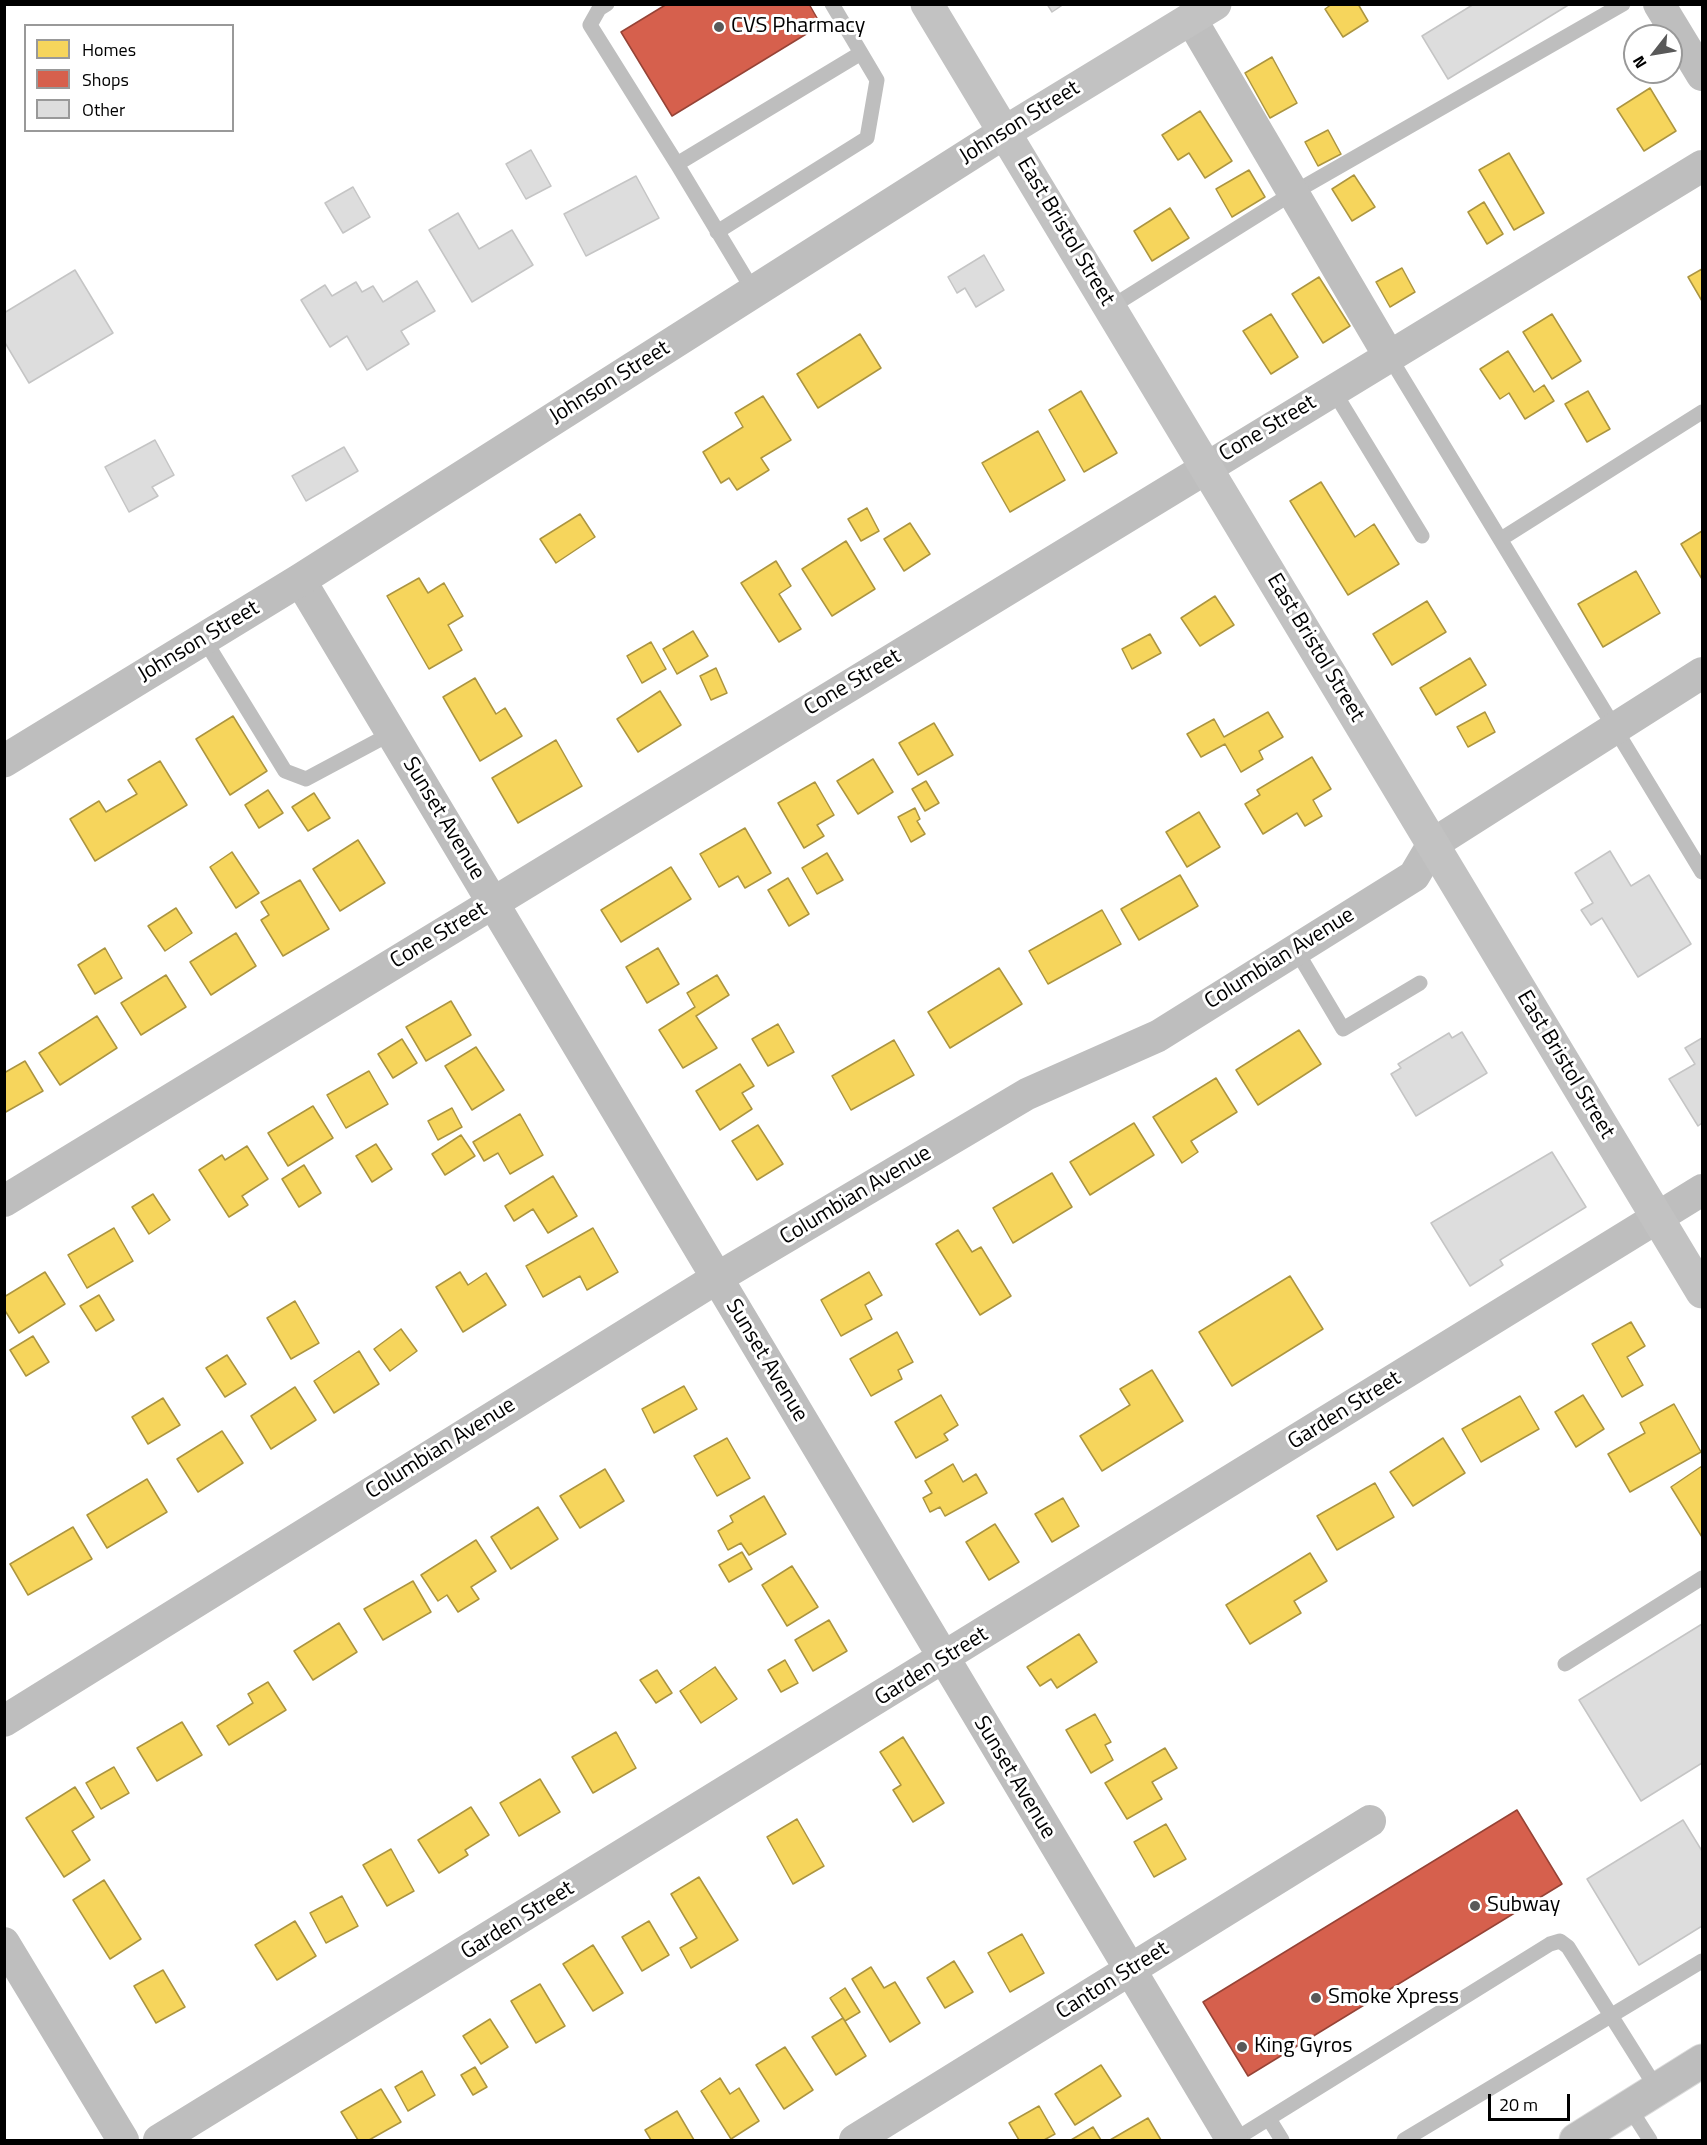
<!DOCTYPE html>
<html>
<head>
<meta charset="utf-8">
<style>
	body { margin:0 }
	#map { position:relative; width:1707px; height:2145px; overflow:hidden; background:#fff; font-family:"Titillium Web",sans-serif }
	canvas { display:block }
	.frame { position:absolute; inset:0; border:6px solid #000; pointer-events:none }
	.legend { position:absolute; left:24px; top:24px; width:210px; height:108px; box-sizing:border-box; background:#fff; border:2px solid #999; margin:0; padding:8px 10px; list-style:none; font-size:18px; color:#000 }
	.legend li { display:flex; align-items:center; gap:12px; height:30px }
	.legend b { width:30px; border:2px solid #999 }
	.north { position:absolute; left:1623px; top:24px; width:60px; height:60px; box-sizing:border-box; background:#fff; border:2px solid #999; border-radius:50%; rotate:239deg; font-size:16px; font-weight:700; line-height:24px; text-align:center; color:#000 }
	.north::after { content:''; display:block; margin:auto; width:21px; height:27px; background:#595959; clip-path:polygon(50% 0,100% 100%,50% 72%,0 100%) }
	.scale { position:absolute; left:1488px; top:2094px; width:82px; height:27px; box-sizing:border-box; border:3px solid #000; border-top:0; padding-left:8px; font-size:18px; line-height:21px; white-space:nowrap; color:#000; -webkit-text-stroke:4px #fff; paint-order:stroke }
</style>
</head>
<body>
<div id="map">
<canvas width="1707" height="2145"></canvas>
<div class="frame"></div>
<ul class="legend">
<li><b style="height:16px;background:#f6d55c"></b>Homes</li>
<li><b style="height:16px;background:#d6604d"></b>Shops</li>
<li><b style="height:16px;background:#ddd"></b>Other</li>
</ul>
<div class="north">N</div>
<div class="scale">20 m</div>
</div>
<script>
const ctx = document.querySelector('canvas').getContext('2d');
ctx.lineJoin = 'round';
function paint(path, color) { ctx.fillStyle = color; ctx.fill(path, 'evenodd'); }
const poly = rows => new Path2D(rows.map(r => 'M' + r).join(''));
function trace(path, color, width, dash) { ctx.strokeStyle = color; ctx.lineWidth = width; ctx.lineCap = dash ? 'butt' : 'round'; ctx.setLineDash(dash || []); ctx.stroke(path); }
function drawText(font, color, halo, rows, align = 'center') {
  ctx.font = font + ' "Titillium Web",sans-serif'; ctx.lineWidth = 6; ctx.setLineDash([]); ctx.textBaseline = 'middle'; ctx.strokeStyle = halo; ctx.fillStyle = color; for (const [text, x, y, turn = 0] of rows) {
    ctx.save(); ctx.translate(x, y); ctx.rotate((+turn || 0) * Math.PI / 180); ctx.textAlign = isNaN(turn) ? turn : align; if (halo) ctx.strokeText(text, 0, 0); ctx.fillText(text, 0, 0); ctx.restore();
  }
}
const homes = poly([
	[1332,4,1358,4,1368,21,1343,37,1325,9,1332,4],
	[1272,57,1297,103,1270,118,1245,73,1272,57],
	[1650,88,1676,131,1644,151,1617,109,1650,88],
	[1200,111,1232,161,1205,178,1189,153,1178,160,1162,135,1200,111],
	[1328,130,1341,154,1318,166,1305,142,1328,130],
	[1509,153,1544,213,1514,230,1479,170,1509,153],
	[1249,170,1265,197,1232,217,1216,189,1249,170],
	[1354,175,1375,207,1352,221,1332,189,1354,175],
	[1484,202,1503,234,1487,244,1468,212,1484,202],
	[1170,208,1189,238,1152,261,1134,231,1170,208],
	[1402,268,1415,292,1390,307,1376,282,1402,268],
	[1702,269,1702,301,1688,277,1702,269],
	[1319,277,1350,326,1323,343,1292,294,1319,277],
	[1271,314,1298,357,1271,374,1243,331,1271,314],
	[1552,314,1581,361,1552,379,1523,332,1552,314],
	[860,334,881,368,818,408,797,374,860,334],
	[1508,351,1534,392,1544,385,1554,401,1525,419,1509,393,1500,399,1480,369,1508,351],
	[1081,391,1117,453,1084,472,1049,410,1081,391],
	[1588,391,1610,429,1587,442,1565,404,1588,391],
	[763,396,791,440,761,458,769,470,737,490,729,478,721,483,703,452,743,427,735,413,763,396],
	[1038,431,1065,480,1010,512,982,463,1038,431],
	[1321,482,1355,537,1374,524,1399,564,1348,595,1290,501,1321,482],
	[867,508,879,531,861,541,848,519,867,508],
	[580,514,595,537,556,563,540,539,580,514],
	[910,523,930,554,904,571,884,539,910,523],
	[1702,531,1702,579,1681,544,1702,531],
	[846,541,875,589,832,616,802,569,846,541],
	[776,561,791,586,779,594,801,629,779,642,741,583,776,561],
	[1636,571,1660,613,1603,647,1578,604,1636,571],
	[419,578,428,593,444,583,463,616,448,625,462,650,429,669,387,596,419,578],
	[1215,596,1234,625,1200,646,1181,618,1215,596],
	[1427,601,1446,632,1392,665,1373,634,1427,601],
	[693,631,708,656,677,674,663,649,693,631],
	[1150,634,1161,653,1132,669,1122,649,1150,634],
	[651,642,666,669,642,683,627,656,651,642],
	[1470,658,1486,685,1436,715,1420,688,1470,658],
	[716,668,727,693,711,700,700,676,716,668],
	[475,678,496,714,505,708,522,736,480,761,443,697,475,678],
	[660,691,681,725,638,752,617,719,660,691],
	[1268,712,1283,737,1259,751,1263,759,1241,772,1225,744,1201,757,1187,734,1214,719,1224,737,1268,712],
	[1485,712,1495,732,1468,747,1457,727,1485,712],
	[233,716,267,771,230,795,196,739,233,716],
	[934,723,953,755,918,775,899,743,934,723],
	[556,740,582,786,518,823,492,778,556,740],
	[1312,757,1331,789,1313,800,1322,816,1305,826,1297,813,1263,834,1245,804,1260,795,1257,790,1312,757],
	[873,759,893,792,858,814,837,781,873,759],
	[160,761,187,805,95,861,70,819,99,801,106,812,137,794,128,780,160,761],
	[926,781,939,803,925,811,912,789,926,781],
	[815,782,834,815,817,825,824,836,804,848,778,803,815,782],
	[268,790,283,813,259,828,245,805,268,790],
	[314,793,330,818,308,831,292,807,314,793],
	[915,808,920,819,917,821,925,834,911,842,898,817,915,808],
	[1199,812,1220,847,1187,867,1166,832,1199,812],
	[745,828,771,873,745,888,738,876,719,887,700,854,745,828],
	[358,840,385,883,340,911,313,869,358,840],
	[232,852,259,893,236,908,210,867,232,852],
	[827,853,843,880,817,894,802,868,827,853],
	[671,867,691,899,621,942,601,910,671,867],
	[1180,875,1198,906,1139,940,1121,909,1180,875],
	[788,878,809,914,789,926,768,890,788,878],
	[300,880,329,929,283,956,261,920,269,915,261,902,300,880],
	[176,908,192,933,165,951,148,926,176,908],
	[1102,910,1121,944,1048,984,1029,951,1102,910],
	[236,933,256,966,211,995,190,962,236,933],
	[105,948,122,978,95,994,78,965,105,948],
	[658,948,679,984,647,1003,626,967,658,948],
	[999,968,1022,1004,950,1048,928,1012,999,968],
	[166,975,186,1007,141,1035,121,1003,166,975],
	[717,975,729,995,696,1016,717,1048,683,1068,659,1030,695,1007,687,993,717,975],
	[451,1001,471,1035,426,1061,406,1027,451,1001],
	[97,1016,117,1048,60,1085,39,1053,97,1016],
	[778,1024,794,1052,768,1066,752,1039,778,1024],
	[1299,1030,1321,1064,1258,1105,1236,1070,1299,1030],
	[402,1039,417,1063,393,1078,378,1054,402,1039],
	[894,1040,914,1075,851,1110,832,1076,894,1040],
	[476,1047,504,1090,472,1110,445,1066,476,1047],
	[25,1061,43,1091,4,1113,4,1073,25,1061],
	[740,1064,754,1086,742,1093,752,1109,720,1130,696,1091,740,1064],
	[369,1071,388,1104,346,1128,327,1095,369,1071],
	[1216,1078,1237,1112,1191,1141,1198,1152,1182,1163,1153,1117,1216,1078],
	[313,1106,333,1138,288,1166,268,1133,313,1106],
	[452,1108,462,1127,438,1140,428,1121,452,1108],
	[520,1114,543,1155,510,1174,498,1153,484,1161,473,1142,520,1114],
	[1134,1123,1154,1155,1090,1195,1070,1162,1134,1123],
	[758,1125,783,1164,757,1180,732,1141,758,1125],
	[461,1135,475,1156,445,1175,432,1154,461,1135],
	[376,1144,392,1169,372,1182,356,1156,376,1144],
	[247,1146,268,1179,242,1196,248,1205,229,1217,199,1170,222,1155,225,1160,247,1146],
	[304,1165,321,1193,299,1207,282,1179,304,1165],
	[1052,1173,1072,1207,1013,1243,993,1208,1052,1173],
	[553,1176,577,1216,548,1233,533,1209,514,1221,505,1206,553,1176],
	[153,1194,170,1220,149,1234,132,1207,153,1194],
	[114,1228,133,1261,87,1288,68,1255,114,1228],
	[593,1228,618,1272,587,1290,580,1276,543,1297,526,1266,593,1228],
	[958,1230,972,1252,981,1247,1011,1296,980,1315,936,1244,958,1230],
	[45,1272,65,1304,19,1333,4,1309,4,1297,45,1272],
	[460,1272,468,1285,486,1273,506,1305,463,1332,436,1287,460,1272],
	[869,1272,882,1295,865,1305,872,1319,841,1336,821,1300,869,1272],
	[1290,1276,1323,1329,1232,1386,1199,1332,1290,1276],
	[99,1295,114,1320,96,1331,80,1306,99,1295],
	[295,1301,319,1343,291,1359,267,1318,295,1301],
	[1631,1322,1645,1346,1627,1357,1643,1385,1622,1397,1592,1344,1631,1322],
	[401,1329,417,1351,390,1371,374,1349,401,1329],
	[897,1332,913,1362,898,1370,902,1379,871,1396,850,1359,897,1332],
	[33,1336,49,1362,26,1376,10,1350,33,1336],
	[359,1351,379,1384,334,1413,314,1381,359,1351],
	[227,1355,246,1384,225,1397,206,1368,227,1355],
	[1152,1370,1183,1421,1102,1471,1080,1436,1130,1405,1120,1389,1152,1370],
	[684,1386,697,1409,654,1433,642,1409,684,1386],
	[295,1387,316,1420,271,1449,251,1416,295,1387],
	[941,1395,958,1425,944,1434,948,1440,916,1458,895,1422,941,1395],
	[1583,1395,1604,1429,1576,1447,1555,1412,1583,1395],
	[1520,1396,1539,1429,1481,1462,1462,1429,1520,1396],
	[163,1398,180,1425,148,1444,132,1417,163,1398],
	[1674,1404,1701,1452,1630,1492,1608,1454,1645,1433,1640,1423,1674,1404],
	[222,1431,243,1463,198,1492,177,1459,222,1431],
	[727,1438,750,1478,717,1496,694,1456,727,1438],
	[1443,1438,1465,1473,1413,1506,1390,1472,1443,1438],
	[953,1464,963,1482,976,1474,987,1493,945,1516,940,1507,930,1512,923,1498,932,1493,925,1481,953,1464],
	[1702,1466,1702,1537,1671,1487,1702,1466],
	[605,1469,624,1501,580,1528,560,1496,605,1469],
	[147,1479,167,1512,107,1548,87,1515,147,1479],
	[1375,1483,1394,1517,1337,1550,1317,1516,1375,1483],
	[764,1496,786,1534,749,1555,741,1543,728,1550,718,1531,733,1522,730,1516,764,1496],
	[1063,1498,1079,1526,1052,1542,1035,1514,1063,1498],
	[538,1507,558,1539,511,1569,491,1537,538,1507],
	[995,1524,1019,1562,989,1580,966,1542,995,1524],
	[73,1527,92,1559,28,1595,10,1564,73,1527],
	[476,1540,496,1571,471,1587,479,1599,458,1612,447,1595,438,1601,421,1575,476,1540],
	[742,1552,752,1569,729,1582,719,1565,742,1552],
	[1310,1553,1327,1581,1294,1601,1301,1613,1250,1644,1226,1605,1310,1553],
	[792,1566,818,1607,787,1626,762,1585,792,1566],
	[413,1581,431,1612,383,1640,364,1609,413,1581],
	[829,1620,847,1651,813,1671,795,1640,829,1620],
	[339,1623,357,1652,313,1680,294,1651,339,1623],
	[1079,1634,1097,1662,1057,1688,1051,1679,1040,1686,1027,1667,1079,1634],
	[785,1660,798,1683,781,1692,768,1670,785,1660],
	[715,1667,737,1699,701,1723,680,1691,715,1667],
	[657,1670,672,1693,656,1703,640,1680,657,1670],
	[268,1682,286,1710,229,1745,217,1726,253,1703,248,1694,268,1682],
	[1095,1714,1111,1742,1105,1745,1113,1760,1091,1773,1066,1730,1095,1714],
	[182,1722,202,1755,157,1781,137,1748,182,1722],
	[616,1732,636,1768,593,1793,572,1757,616,1732],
	[903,1737,944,1803,913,1822,893,1790,901,1785,880,1752,903,1737],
	[1165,1748,1177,1768,1152,1782,1162,1799,1127,1819,1105,1783,1165,1748],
	[114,1767,129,1793,101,1809,86,1783,114,1767],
	[540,1779,560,1812,519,1836,500,1803,540,1779],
	[75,1787,94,1817,72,1831,90,1860,64,1877,26,1818,75,1787],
	[471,1807,489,1835,465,1850,468,1855,439,1873,418,1840,471,1807],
	[797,1819,824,1866,793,1884,767,1837,797,1819],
	[1166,1824,1186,1859,1154,1877,1134,1842,1166,1824],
	[391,1849,414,1891,387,1906,363,1865,391,1849],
	[699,1877,738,1940,691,1968,680,1948,697,1938,671,1894,699,1877],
	[104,1880,141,1939,110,1959,73,1900,104,1880],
	[342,1896,358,1926,326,1943,310,1913,342,1896],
	[295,1921,316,1956,277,1980,255,1945,295,1921],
	[649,1921,669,1955,642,1971,622,1937,649,1921],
	[1022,1934,1044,1973,1010,1992,988,1953,1022,1934],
	[593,1945,623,1993,593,2011,563,1964,593,1945],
	[954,1961,973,1992,945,2008,927,1978,954,1961],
	[871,1967,884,1988,895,1982,920,2023,890,2042,852,1979,871,1967],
	[163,1970,185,2007,156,2023,134,1986,163,1970],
	[540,1984,565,2026,536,2043,511,2001,540,1984],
	[845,1988,860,2012,845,2021,830,1998,845,1988],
	[843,2018,866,2056,836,2075,812,2037,843,2018],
	[490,2019,508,2047,481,2064,463,2036,490,2019],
	[785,2047,813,2090,784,2109,756,2065,785,2047],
	[1101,2065,1121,2096,1075,2125,1055,2094,1101,2065],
	[475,2067,487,2087,473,2095,461,2075,475,2067],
	[422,2071,435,2095,408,2111,395,2087,422,2071],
	[720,2078,730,2094,739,2088,759,2121,731,2139,701,2091,720,2078],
	[381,2089,401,2122,369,2140,358,2140,341,2112,381,2089],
	[1039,2106,1055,2134,1044,2140,1019,2140,1009,2123,1039,2106],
	[677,2111,694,2140,651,2140,645,2130,677,2111],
	[1148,2118,1161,2140,1110,2140,1148,2118],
	[1093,2127,1101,2140,1071,2140,1093,2127]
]);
const shops = poly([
	[667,4,809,4,821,25,672,116,621,32,667,4],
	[1517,1810,1562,1884,1248,2076,1203,2002,1517,1810]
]);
const building = poly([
	[1047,4,1064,4,1052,12,1047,4],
	[1474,4,1570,4,1448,79,1422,36,1474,4],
	[531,150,551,186,526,199,506,164,531,150],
	[636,176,659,218,586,256,564,214,636,176],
	[353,187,370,217,343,233,325,203,353,187],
	[458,213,479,249,512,230,533,265,472,302,429,230,458,213],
	[984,255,1004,290,976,307,965,288,957,293,948,277,984,255],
	[75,270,113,333,29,383,4,341,4,313,75,270],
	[417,281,435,311,401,331,409,344,367,370,347,336,330,347,301,300,325,285,332,296,356,282,362,292,373,286,383,302,417,281],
	[155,440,174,475,152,487,158,496,129,512,105,467,155,440],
	[344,447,358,471,306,501,292,476,344,447],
	[1610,851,1631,886,1649,875,1691,944,1638,977,1602,918,1591,925,1581,910,1593,903,1575,873,1610,851],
	[1462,1032,1487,1073,1416,1116,1391,1074,1401,1068,1398,1064,1449,1033,1452,1038,1462,1032],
	[1702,1038,1702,1123,1698,1126,1669,1079,1695,1064,1685,1048,1702,1038],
	[1552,1152,1586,1207,1500,1260,1503,1265,1470,1286,1431,1223,1552,1152],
	[1702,1624,1702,1763,1641,1801,1579,1700,1702,1624],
	[1683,1820,1702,1851,1702,1926,1639,1965,1587,1879,1683,1820]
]);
const service = poly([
	[607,4,599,9,590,25,677,164],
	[717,232,867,138,877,80,832,4],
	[754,292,677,164,861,53],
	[1111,307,1293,193,1623,4],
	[1389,356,1702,872],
	[1333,390,1422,536],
	[1501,539,1702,412],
	[204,639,285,771,306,779,392,733],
	[1296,950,1343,1029,1420,983],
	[1565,1664,1702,1578],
	[1629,2107,1650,2140],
	[1269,2119,1282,2140],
	[1234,2140,1550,1944,1560,1941,1568,1947,1657,2089],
	[1404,2140,1702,1961]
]);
const minor = poly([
	[1659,4,1702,75],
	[1191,19,1389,356],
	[300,580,1232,2140],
	[4,1201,1702,166],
	[4,1721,717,1278,1027,1094,1158,1036,1414,876,1433,844,1702,673],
	[4,1943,123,2140],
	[159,2140,1702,1190],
	[855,2140,1370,1821]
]);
const tertiary = poly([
	[4,761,300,580,1005,132]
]);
const secondary = poly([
	[927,4,1702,1292],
	[1005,132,1215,4]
]);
const primary = poly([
	[1576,2140,1702,2061]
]);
const markers = [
	[719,27,6,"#595959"],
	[1475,1906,6,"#595959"],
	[1316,1998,6,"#595959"],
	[1242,2047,6,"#595959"]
];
const poiNames = [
	["CVS Pharmacy",731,27],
	["Subway",1487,1906],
	["Smoke Xpress",1328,1998],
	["King Gyros",1254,2047]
];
const streetNames = [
	["Johnson Street",1020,123,-32],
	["East Bristol Street",1065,232,59],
	["Johnson Street",610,383,-32],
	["Cone Street",1268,429,-31],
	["Johnson Street",199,642,-31],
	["East Bristol Street",1315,648,59],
	["Cone Street",853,683,-31],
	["Sunset Avenue",443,819,59],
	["Cone Street",439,936,-31],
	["Columbian Avenue",1280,959,-32],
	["East Bristol Street",1565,1065,59],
	["Columbian Avenue",856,1196,-31],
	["Sunset Avenue",766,1361,59],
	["Garden Street",1345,1411,-32],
	["Columbian Avenue",441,1449,-32],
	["Garden Street",932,1667,-32],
	["Sunset Avenue",1014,1778,59],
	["Garden Street",518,1921,-32],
	["Canton Street",1113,1981,-32]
];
paint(homes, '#f6d55c');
trace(homes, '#ac9540', 1.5);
paint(shops, '#d6604d');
trace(shops, '#964336', 1.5);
paint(building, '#ddd');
trace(building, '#c5c5c5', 1.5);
trace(primary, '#dbdbdb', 35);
trace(service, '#bebebe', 15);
trace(minor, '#bebebe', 32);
trace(tertiary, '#bebebe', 33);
trace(secondary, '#c2c2c2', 33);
trace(primary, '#bdbdbd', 33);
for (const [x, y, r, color] of markers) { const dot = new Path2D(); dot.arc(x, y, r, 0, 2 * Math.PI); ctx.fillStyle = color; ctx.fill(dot); trace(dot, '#fff', 2); }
drawText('22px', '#000', '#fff', poiNames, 'left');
drawText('22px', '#000', '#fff', streetNames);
</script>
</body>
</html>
